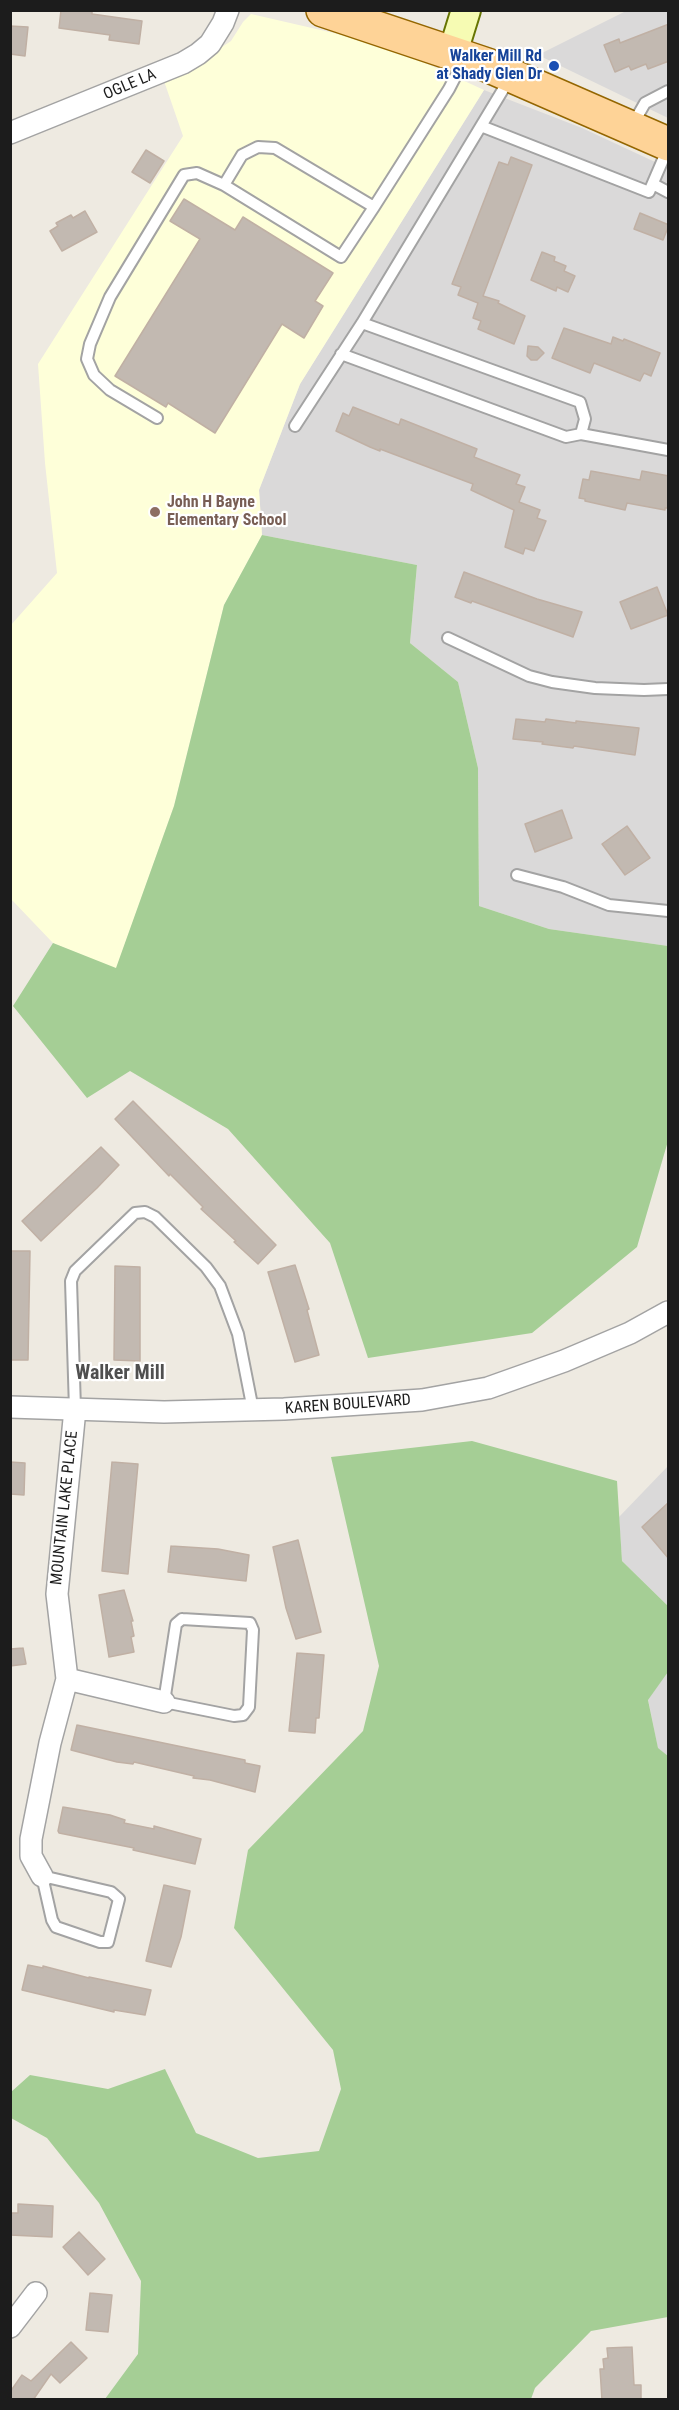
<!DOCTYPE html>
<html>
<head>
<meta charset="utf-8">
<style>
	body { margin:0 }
	#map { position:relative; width:679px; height:2410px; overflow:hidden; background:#eeeae1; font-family:"Roboto Condensed",sans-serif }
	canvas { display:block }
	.frame { position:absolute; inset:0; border:12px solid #1c1c1c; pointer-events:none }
</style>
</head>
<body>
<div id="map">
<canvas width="679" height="2410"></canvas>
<div class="frame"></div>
</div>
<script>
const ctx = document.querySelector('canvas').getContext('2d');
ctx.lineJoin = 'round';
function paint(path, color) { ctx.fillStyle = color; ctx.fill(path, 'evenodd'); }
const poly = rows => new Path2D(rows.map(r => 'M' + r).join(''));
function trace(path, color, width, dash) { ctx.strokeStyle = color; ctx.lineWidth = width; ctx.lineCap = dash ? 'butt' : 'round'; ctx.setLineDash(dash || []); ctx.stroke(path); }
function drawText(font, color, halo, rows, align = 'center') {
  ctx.font = font + ' "Roboto Condensed",sans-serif'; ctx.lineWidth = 4.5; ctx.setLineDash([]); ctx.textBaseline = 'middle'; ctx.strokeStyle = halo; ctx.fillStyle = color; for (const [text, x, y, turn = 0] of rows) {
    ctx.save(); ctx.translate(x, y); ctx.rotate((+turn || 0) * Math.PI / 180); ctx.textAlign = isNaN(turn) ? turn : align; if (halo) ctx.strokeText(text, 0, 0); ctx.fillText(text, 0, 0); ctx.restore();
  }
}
const residential = poly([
	[626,11,668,11,668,118,538,55],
	[484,90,582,128,668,168,668,946,549,929,479,906,478,768,458,682,410,643,417,565,262,535,259,490,300,384],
	[668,1466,668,1606,622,1561,619,1517],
	[668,1672,668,1756,658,1749,648,1699]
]);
const education = poly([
	[251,14,351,37,421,61,484,90,300,384,259,490,262,535,224,605,174,806,116,969,53,943,11,899,11,625,57,573,45,463,38,364,183,136,164,81,201,61,231,41,243,22]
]);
const forest = poly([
	[262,535,417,565,410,643,458,682,478,768,479,906,549,929,668,946,668,1141,637,1247,532,1333,368,1358,330,1243,228,1129,130,1071,87,1098,13,1006,53,943,116,968,174,806,224,605],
	[472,1441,617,1481,622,1561,668,1606,668,1672,648,1700,658,1748,668,1756,668,2317,591,2331,535,2388,531,2399,105,2399,138,2354,141,2281,99,2203,47,2138,11,2118,11,2092,30,2075,108,2089,165,2069,196,2133,258,2158,319,2151,341,2089,333,2050,234,1928,248,1850,363,1731,379,1666,331,1457]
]);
const building = poly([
	[61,10,92,10,92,14,142,21,139,44,109,40,110,35,59,28,61,10],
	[669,24,669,61,648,69,646,64,631,70,629,66,615,72,604,45,619,39,620,43,669,24],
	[10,26,28,27,25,56,10,54,10,26],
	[146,150,164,161,150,183,132,172,146,150],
	[511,157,532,165,483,296,499,301,498,303,525,316,514,344,478,329,481,321,473,318,478,303,458,295,461,287,452,284,499,162,508,165,511,157],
	[184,199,235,230,243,217,333,273,315,301,323,306,304,338,282,324,215,433,168,403,166,407,115,376,200,239,170,221,184,199],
	[85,211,97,232,62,251,50,231,58,226,56,223,71,215,73,218,85,211],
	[640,213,669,225,663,240,634,229,640,213],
	[542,252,555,257,554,261,566,266,564,271,575,276,568,292,557,287,556,291,531,280,542,252],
	[564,328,611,344,613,337,623,341,624,339,660,353,651,376,644,373,640,381,594,363,590,373,552,358,564,328],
	[528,346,538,347,544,353,537,360,531,360,527,356,528,346],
	[353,407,399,425,401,419,477,449,474,457,520,475,516,484,525,487,519,502,540,510,537,518,546,521,534,551,525,548,523,554,505,547,514,510,471,490,473,484,380,449,380,451,370,447,336,431,343,413,349,416,353,407],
	[591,471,640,480,642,471,669,476,669,508,665,508,665,510,627,503,625,510,585,501,585,499,579,498,583,479,589,480,591,471],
	[464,572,537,599,582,612,573,637,472,601,471,603,455,597,464,572],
	[657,587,668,615,631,629,620,602,657,587],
	[516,719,545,722,546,719,576,723,576,721,639,728,635,755,574,746,573,748,542,744,543,742,513,739,516,719],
	[562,810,572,838,535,852,525,824,562,810],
	[627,826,650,858,625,875,602,844,627,826],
	[133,1101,276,1245,258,1264,234,1242,236,1241,201,1209,203,1207,170,1174,169,1176,115,1119,133,1101],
	[101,1147,119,1165,97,1188,41,1241,22,1221,101,1147],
	[10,1251,30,1251,28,1360,10,1360,10,1251],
	[295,1265,309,1309,307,1310,319,1355,295,1362,268,1272,295,1265],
	[115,1266,140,1267,140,1361,114,1360,115,1266],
	[10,1462,25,1463,24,1495,10,1494,10,1462],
	[112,1462,138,1464,128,1574,102,1571,112,1462],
	[669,1502,669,1559,642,1527,669,1502],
	[298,1540,321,1632,296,1639,286,1608,273,1547,298,1540],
	[171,1546,218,1549,249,1555,246,1581,168,1572,171,1546],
	[124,1590,133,1621,131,1621,134,1636,131,1637,134,1652,109,1657,99,1595,124,1590],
	[23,1648,26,1664,10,1666,10,1649,23,1648],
	[297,1653,324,1655,319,1718,316,1718,315,1733,289,1731,297,1653],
	[77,1725,245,1760,245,1763,260,1766,255,1792,210,1780,193,1778,194,1776,134,1762,133,1764,117,1762,71,1750,77,1725],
	[63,1807,110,1815,125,1820,124,1823,154,1829,154,1826,201,1839,195,1864,133,1850,134,1848,59,1833,58,1831,63,1807],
	[164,1885,190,1891,181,1937,171,1967,146,1961,164,1885],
	[28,1965,43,1968,43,1966,89,1978,89,1977,151,1990,145,2015,114,2010,114,2012,22,1990,28,1965],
	[18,2204,53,2206,52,2237,10,2235,10,2213,18,2213,18,2204],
	[79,2232,105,2259,88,2275,63,2247,79,2232],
	[90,2293,112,2295,108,2332,86,2330,90,2293],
	[71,2342,87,2358,60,2383,51,2374,33,2400,10,2400,10,2392,22,2375,31,2381,71,2342],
	[632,2347,634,2385,641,2385,641,2400,602,2400,600,2369,604,2369,603,2359,608,2358,607,2348,632,2347]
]);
const lane = poly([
	[633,124,645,103,668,91],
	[481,126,649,192,668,148],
	[653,184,668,192],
	[374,207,275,148,258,147,242,155,224,185,341,257,374,207,449,89,464,60],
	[341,354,566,437,581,434,585,419,580,402,362,323],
	[157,418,110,390,94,375,87,359,90,344,110,297,184,175,197,173,224,185],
	[295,426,362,323,510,78],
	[581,434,668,450],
	[448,638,529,676,552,682,595,688,644,690,668,689],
	[517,875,563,887,609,905,668,911],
	[75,1409,71,1281,75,1271,135,1213,145,1212,155,1217,206,1267,220,1286,238,1334,253,1410],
	[182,1619,250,1623,253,1630,249,1707,243,1715,234,1716,164,1702,176,1624,182,1619],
	[42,1876,111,1892,119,1899,108,1942,100,1942,56,1927,52,1920,42,1876]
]);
const street = poly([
	[10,133,183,63,198,54,210,44,223,23,228,10],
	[10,1407,164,1412,284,1409,422,1400,488,1388,564,1361,630,1333,668,1312],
	[75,1409,57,1594,67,1679,164,1702],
	[42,1876,31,1856,31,1839,50,1743,67,1679],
	[10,2327,36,2293]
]);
const secondary = poly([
	[453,52,466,10]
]);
const primary = poly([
	[323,10,487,65,668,144]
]);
const markers = [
	[554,66,6,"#1a4fb4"],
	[155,512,6,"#8d6e63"]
];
const transitNames = [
	["Walker Mill Rd",542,57],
	["at Shady Glen Dr",542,75]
];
const streetNames = [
	["OGLE LA",130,85,-23],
	["KAREN BOULEVARD",348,1405,-4],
	["MOUNTAIN LAKE PLACE",65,1508,-84]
];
const educationNames = [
	["John H Bayne",167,503],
	["Elementary School",167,521]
];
const quarterNames = [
	["Walker Mill",120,1374]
];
paint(residential, '#dad9d9');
paint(education, '#feffd9');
paint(forest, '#a5ce95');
paint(building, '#c2b9b1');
trace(building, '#c0b0a4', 1.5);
trace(lane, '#a3a3a3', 14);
trace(street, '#a3a3a3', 24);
trace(secondary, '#667402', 32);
trace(primary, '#946600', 36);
trace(lane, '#fff', 10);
trace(street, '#fff', 21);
trace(secondary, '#f6fbb3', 28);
trace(primary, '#fed397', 33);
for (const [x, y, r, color] of markers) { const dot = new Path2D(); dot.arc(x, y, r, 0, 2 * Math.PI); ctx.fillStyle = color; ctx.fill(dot); trace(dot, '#fff', 2); }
drawText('bold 16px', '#164399', '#fff', transitNames, 'right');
drawText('16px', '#1c1c1c', '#fff', streetNames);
drawText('bold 16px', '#785e54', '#fff', educationNames, 'left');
drawText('bold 20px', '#4f4f4f', '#fff', quarterNames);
</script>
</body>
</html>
